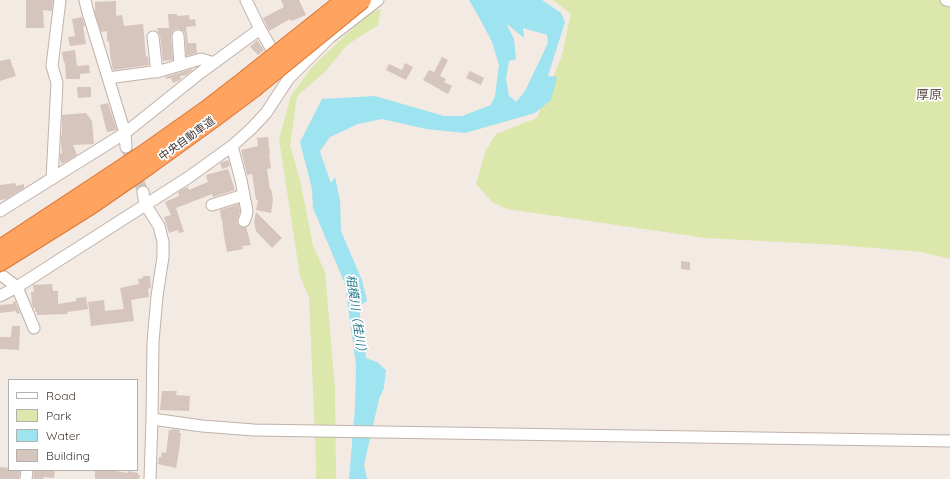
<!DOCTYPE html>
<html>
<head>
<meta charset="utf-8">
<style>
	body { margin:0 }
	#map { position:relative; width:950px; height:479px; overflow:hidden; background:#f2eae3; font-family:Quicksand,sans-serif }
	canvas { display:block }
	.legend { position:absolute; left:8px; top:379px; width:130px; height:92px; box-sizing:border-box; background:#fff; border:1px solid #b4b0ad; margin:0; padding:5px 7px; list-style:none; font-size:12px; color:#443933 }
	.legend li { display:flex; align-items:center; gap:8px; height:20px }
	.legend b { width:20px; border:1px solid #b4b0ad }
</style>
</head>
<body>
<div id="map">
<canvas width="950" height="479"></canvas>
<ul class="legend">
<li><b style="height:5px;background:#fff"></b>Road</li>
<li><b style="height:11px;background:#dbe7ab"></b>Park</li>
<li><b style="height:11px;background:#9ee3f0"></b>Water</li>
<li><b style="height:11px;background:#d6c5bc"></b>Building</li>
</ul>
</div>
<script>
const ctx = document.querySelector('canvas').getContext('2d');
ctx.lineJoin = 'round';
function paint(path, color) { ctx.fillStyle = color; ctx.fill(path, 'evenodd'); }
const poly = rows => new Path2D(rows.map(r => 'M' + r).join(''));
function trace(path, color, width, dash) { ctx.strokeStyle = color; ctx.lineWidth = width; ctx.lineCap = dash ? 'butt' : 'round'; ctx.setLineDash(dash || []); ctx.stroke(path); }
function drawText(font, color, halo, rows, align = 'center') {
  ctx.font = font + ' Quicksand,"Noto Sans JP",sans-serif'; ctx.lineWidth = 3.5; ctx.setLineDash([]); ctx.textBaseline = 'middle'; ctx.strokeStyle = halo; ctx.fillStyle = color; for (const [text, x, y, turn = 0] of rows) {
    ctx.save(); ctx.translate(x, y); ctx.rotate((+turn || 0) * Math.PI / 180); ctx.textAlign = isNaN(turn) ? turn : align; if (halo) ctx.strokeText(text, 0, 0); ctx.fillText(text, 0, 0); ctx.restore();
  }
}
const green = poly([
	[553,0,950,0,950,259,921,252,838,245,706,238,507,209,492,202,476,184,486,150,496,134,537,118,562,55,571,14],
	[381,9,378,25,347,45,325,72,297,96,290,146,300,180,313,246,325,272,335,389,336,479,316,479,316,459,309,297,300,276,279,139,291,96,312,67,369,13]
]);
const water = poly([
	[469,0,542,0,561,13,565,22,548,76,557,77,551,100,535,113,465,133,426,129,382,119,358,124,330,137,320,151,322,158,331,183,335,177,340,200,341,231,362,280,367,301,359,306,361,327,366,358,377,362,386,370,384,388,379,399,364,465,367,479,349,479,355,408,356,365,345,284,313,208,312,189,300,142,322,99,375,96,444,116,462,116,491,105,495,96,499,65,492,42,481,21],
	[506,23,524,38,523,28,547,35,548,43,525,91,516,102,513,99,509,96,506,79,509,61,516,59,514,39]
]);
const building = poly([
	[26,0,53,0,52,11,43,10,44,28,26,28],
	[281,0,299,0,306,15,291,21,290,19,269,31,263,18,284,7],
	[116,1,116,16,122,15,124,26,143,24,146,57,148,56,149,65,113,70,110,54,109,41,107,41,107,31,101,32,95,13,95,2],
	[168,14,177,14,177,16,189,15,190,20,195,19,196,26,186,27,188,43,196,43,197,53,186,56,185,35,184,32,181,30,177,29,174,30,172,33,171,36,173,60,163,61,160,36,158,32,157,28,169,28],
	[82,17,85,26,83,26,86,44,70,46,68,37,75,36,72,19],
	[257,40,264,50,258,55,250,47],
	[75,50,77,66,89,65,90,73,80,74,80,79,66,79,65,63,64,63,62,52],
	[442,57,448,60,440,76,446,79,444,82,452,86,448,94,423,80,429,70,434,72],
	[10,59,16,76,0,81,0,61],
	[405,63,413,67,406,80,386,70,389,64,402,70],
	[192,69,193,70,186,75,180,76,181,79,180,80,173,83,171,78,166,79,165,77],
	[470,71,484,78,481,85,466,78],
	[77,87,91,87,91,97,78,98],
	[108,103,117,130,107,132,100,105],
	[86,113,92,121,94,144,73,145,77,155,62,164,60,160,60,154,62,153,61,144,61,135,62,135,62,115],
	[268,137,270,155,269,155,271,168,267,169,270,189,271,189,273,200,271,213,256,210,258,200,256,200,252,174,247,175,241,150,258,146,257,138],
	[228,160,230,166,222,169,220,163],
	[228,169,235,190,213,197,212,194,176,208,184,232,179,233,178,230,169,233,164,217,171,215,165,202,179,196,178,192,182,189,188,187,189,190,208,182,206,175],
	[15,183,16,186,24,184,24,188,6,199,0,200,0,185],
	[239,204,240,211,237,222,239,226,241,227,246,227,251,245,242,246,243,249,227,252,224,236,222,219,221,219,220,210],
	[256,212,282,238,272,248,256,231,254,222],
	[681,261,690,262,690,270,681,269],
	[143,276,150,276,151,288,148,289,149,297,131,300,134,321,91,326,88,302,104,300,105,311,124,309,120,288,139,284,138,279,143,278],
	[52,284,53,291,58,291,58,304,76,301,76,298,86,297,88,309,67,312,68,314,37,315,37,312,35,312,35,308,33,308,32,304,31,292,34,292,33,285],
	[15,301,20,313,17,314,16,311,0,313,0,305,13,304,13,302],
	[12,326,20,326,19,350,0,349,0,337,11,337],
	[162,391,177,391,176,395,190,396,189,411,160,410],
	[172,429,180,430,179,433,181,433,179,451,176,468,158,464,159,457,161,457,162,452,166,453,169,430,172,430],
	[0,467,9,468,9,470,20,470,19,479,0,479],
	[34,470,55,470,54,478,44,477,43,479,33,479],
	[95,470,110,470,128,473,128,471,138,473,138,475,140,475,139,479,95,479]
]);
const minorTunnel = poly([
	[126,147,143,192]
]);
const minor = poly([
	[85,0,87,9,125,133,126,147],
	[246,0,260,29,278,60],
	[946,0,950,1],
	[178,36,180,65],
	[153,37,157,72],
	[108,78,160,71,201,59,214,63],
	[232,146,241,180,247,211,246,216,244,221],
	[52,179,57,83,52,66,60,0],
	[143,192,145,204,159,226,163,242,163,257,157,296,153,342,152,419,150,479],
	[212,205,244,195],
	[0,211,125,133,200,73,260,29],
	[4,277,17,287,34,328],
	[0,296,17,287,189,177,232,146,251,129,266,113,289,78,329,38,378,0],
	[152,419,202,426,254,430,950,441],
	[26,479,27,470]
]);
const highway = poly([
	[0,248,141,155,206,109,246,78],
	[0,263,91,206,149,166,214,119,254,89]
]);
const highwayBridge = poly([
	[246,78,344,0],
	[254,89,363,0]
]);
const streetNames = [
	["中央自動車道",187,139,-36]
];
const waterNames = [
	["相模川（桂川）",356,316,82]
];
const quarterNames = [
	["厚原",929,95]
];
paint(green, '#dbe7ab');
paint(water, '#9ee3f0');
paint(building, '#d6c5bc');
trace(minorTunnel, '#cfc7c0', 11, [11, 5.5]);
trace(minor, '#c0b2a9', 13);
trace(highway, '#de7431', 18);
trace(minor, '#fff', 11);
trace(highway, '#ffa361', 16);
trace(highwayBridge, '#de7431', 18, []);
trace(highwayBridge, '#ffa361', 16);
drawText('11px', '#443933', '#fff', streetNames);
drawText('italic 12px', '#277d8f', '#fff', waterNames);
drawText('13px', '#66544b', '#fff', quarterNames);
</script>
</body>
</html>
